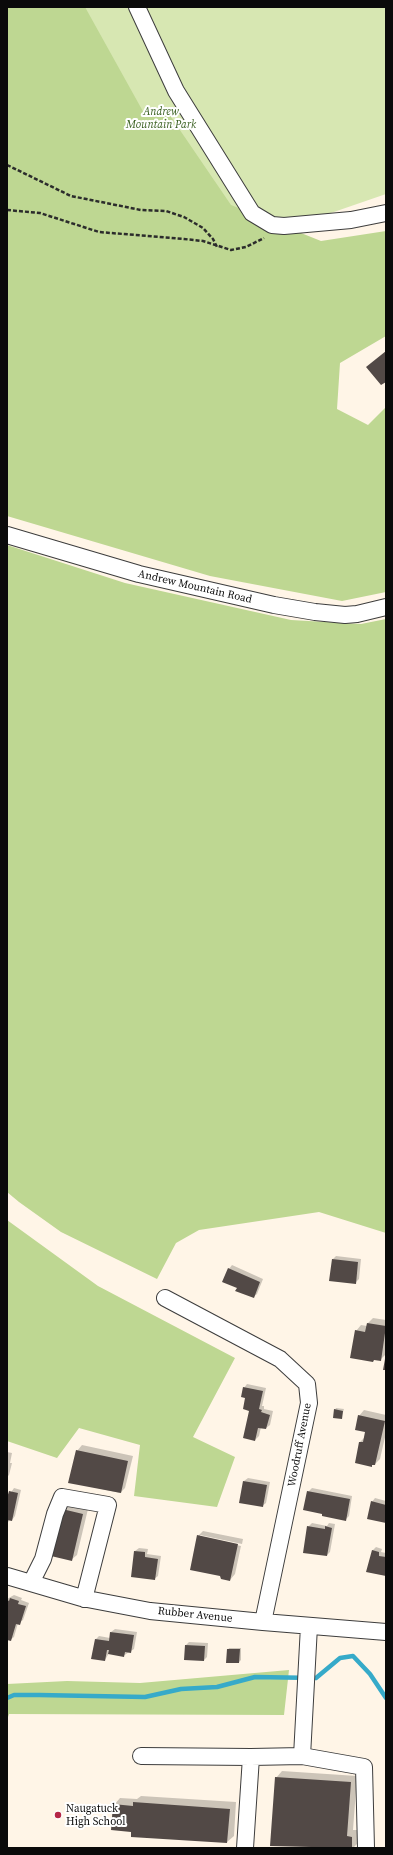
<!DOCTYPE html>
<html>
<head>
<meta charset="utf-8">
<style>
	body { margin:0 }
	#map { position:relative; width:393px; height:1855px; overflow:hidden; background:#fff5e7; font-family:"Source Serif 4",serif }
	canvas { display:block }
	.frame { position:absolute; inset:0; border:8px solid #0a0a0a; pointer-events:none }
</style>
</head>
<body>
<div id="map">
<canvas width="393" height="1855"></canvas>
<div class="frame"></div>
</div>
<script>
const ctx = document.querySelector('canvas').getContext('2d');
ctx.lineJoin = 'round';
function paint(path, color) { ctx.fillStyle = color; ctx.fill(path, 'evenodd'); }
const poly = rows => new Path2D(rows.map(r => 'M' + r).join(''));
function trace(path, color, width, dash) { ctx.strokeStyle = color; ctx.lineWidth = width; ctx.lineCap = dash ? 'butt' : 'round'; ctx.setLineDash(dash || []); ctx.stroke(path); }
function drawText(font, color, halo, rows, align = 'center') {
  ctx.font = font + ' "Source Serif 4",serif'; ctx.lineWidth = 4; ctx.setLineDash([]); ctx.textBaseline = 'middle'; ctx.strokeStyle = halo; ctx.fillStyle = color; for (const [text, x, y, turn = 0] of rows) {
    ctx.save(); ctx.translate(x, y); ctx.rotate((+turn || 0) * Math.PI / 180); ctx.textAlign = isNaN(turn) ? turn : align; if (halo) ctx.strokeText(text, 0, 0); ctx.fillText(text, 0, 0); ctx.restore();
  }
}
const green = poly([
	[7,7,386,7,386,194,328,214,157,230]
]);
const forest = poly([
	[7,7,85,7,145,115,169,114,231,205,321,241,386,231,386,336,340,363,337,409,368,425,386,407,386,592,342,601,210,576,7,516],
	[7,545,125,583,291,620,361,624,386,619,386,1233,319,1212,199,1230,176,1243,157,1279,61,1232,19,1202,7,1192],
	[7,1220,98,1286,235,1358,193,1437,235,1457,217,1507,134,1496,140,1445,79,1428,57,1458,7,1441],
	[289,1670,284,1715,9,1714,7,1720,7,1684,67,1681,140,1683]
]);
const shadow = poly([
	[336,1256,361,1259,359,1279,355,1283,333,1259],
	[232,1265,263,1279,257,1294,253,1297,238,1287,229,1269],
	[373,1318,386,1320,386,1354,380,1360,356,1331,361,1325,367,1326,368,1323],
	[247,1384,266,1388,262,1406,264,1406,264,1409,273,1411,270,1425,266,1428,261,1427,259,1436,255,1440,250,1410,244,1388],
	[336,1408,344,1409,341,1418,335,1410],
	[364,1410,386,1415,386,1433,380,1459,375,1464,360,1442,365,1437,366,1431,359,1416],
	[82,1445,133,1456,125,1488,120,1493,70,1482,77,1451],
	[7,1452,12,1453,10,1463,12,1463,9,1475,7,1477],
	[248,1478,270,1482,266,1503,262,1506,244,1481],
	[14,1488,21,1490,15,1516,12,1520,10,1519,7,1524,7,1494,10,1494],
	[312,1488,352,1496,349,1516,345,1520,323,1513,308,1492],
	[375,1498,386,1501,386,1522,372,1502],
	[68,1504,88,1509,77,1555,71,1560,63,1509],
	[312,1523,327,1526,329,1523,335,1524,330,1552,327,1555,308,1527],
	[203,1531,243,1539,242,1544,200,1535,200,1537,241,1546,235,1574,230,1580,198,1536],
	[376,1547,382,1549,381,1552,386,1553,386,1575,372,1551],
	[139,1548,148,1549,147,1554,161,1556,158,1576,154,1579,135,1551],
	[14,1595,22,1598,21,1600,29,1603,23,1620,18,1623,14,1637,10,1640,7,1639,7,1599],
	[115,1629,137,1632,134,1649,123,1656,109,1653,105,1660,96,1639,99,1636,110,1638,111,1632],
	[189,1642,208,1643,207,1657,204,1660,186,1645],
	[229,1648,241,1648,241,1660,239,1662,228,1650],
	[282,1771,357,1776,353,1830,359,1830,358,1843,353,1848,271,1845,276,1778],
	[141,1796,236,1802,234,1836,227,1842,132,1831,114,1805,120,1798,137,1799]
]);
const stream = poly([
	[7,1698,14,1695,39,1695,145,1697,181,1689,217,1687,255,1677,316,1678,340,1658,353,1656,370,1674,386,1698]
]);
const building = poly([
	[386,351,386,382,381,385,366,367],
	[332,1259,358,1262,356,1284,329,1281],
	[228,1268,260,1282,254,1298,235,1291,237,1288,222,1282],
	[367,1323,386,1326,381,1361,374,1360,373,1362,350,1358,355,1330,365,1332],
	[385,1359,386,1359,386,1370,383,1370],
	[243,1387,263,1391,259,1409,262,1410,261,1412,270,1415,266,1429,258,1428,255,1441,243,1438,249,1411,243,1409,245,1398,241,1397],
	[334,1409,343,1411,342,1419,333,1418],
	[358,1415,385,1421,375,1465,372,1465,372,1467,355,1463,359,1442,363,1442,365,1432,355,1430],
	[76,1450,128,1461,121,1493,68,1483],
	[243,1481,267,1485,263,1507,239,1503],
	[9,1491,18,1493,12,1521,7,1520,7,1498],
	[307,1491,350,1499,346,1521,322,1516,322,1514,303,1510],
	[371,1501,386,1505,386,1523,367,1519],
	[62,1509,83,1514,72,1561,51,1556],
	[307,1526,325,1529,325,1526,332,1528,327,1556,303,1553],
	[197,1535,238,1544,230,1581,221,1579,220,1576,190,1570],
	[372,1550,379,1552,379,1556,386,1557,386,1576,366,1572],
	[134,1551,145,1552,145,1557,158,1559,155,1580,131,1577],
	[10,1598,19,1601,18,1604,26,1606,20,1625,16,1624,11,1641,7,1640,7,1600,9,1601],
	[110,1632,134,1635,131,1653,125,1652,124,1657,108,1654,109,1650,107,1650,105,1661,91,1659,95,1639,109,1641],
	[185,1645,205,1646,204,1661,184,1660],
	[227,1649,240,1649,239,1663,226,1663],
	[275,1777,351,1782,347,1836,352,1837,352,1848,270,1846],
	[133,1802,230,1809,227,1843,131,1837,131,1832,111,1830,113,1804,133,1806]
]);
const path = poly([
	[7,165,71,196,141,210,166,211,184,217,203,228,213,239,217,247],
	[7,210,40,213,99,232,184,239,203,241,231,250,246,247,264,238]
]);
const minor = poly([
	[137,7,176,91,252,213,272,225,284,226,351,220,386,213],
	[7,535,139,574,274,605,315,612,345,615,357,614,386,607],
	[165,1298,280,1359,307,1384,309,1403,263,1622],
	[7,1576,82,1598,150,1611,263,1622,386,1632],
	[31,1583,43,1559,55,1514,62,1497,108,1505,84,1599],
	[141,1756,251,1757],
	[302,1756,309,1626],
	[245,1848,251,1757,302,1756,364,1767,366,1848]
]);
const markers = [
	[58,1815,4,"#b52648"]
];
const parkNames = [
	["Andrew",161,112],
	["Mountain Park",161,125]
];
const streetNames = [
	["Andrew Mountain Road",195,587,13],
	["Woodruff Avenue",300,1445,-79],
	["Rubber Avenue",195,1615,6]
];
const poiNames = [
	["Naugatuck",66,1809],
	["High School",66,1822]
];
paint(green, '#d7e7b2');
paint(forest, '#bed792');
paint(shadow, '#0003');
trace(stream, '#36aac9', 4.5);
paint(building, '#524946');
trace(minor, '#3d3d3d', 18);
trace(path, '#2c2c2c', 2.5, [4, 2]);
trace(minor, '#fff', 16);
for (const [x, y, r, color] of markers) { const dot = new Path2D(); dot.arc(x, y, r, 0, 2 * Math.PI); ctx.fillStyle = color; ctx.fill(dot); trace(dot, '#fff', 1.5); }
drawText('italic 11px', '#375e1d', '#fff', parkNames);
drawText('11px', '#0a0a0a', '#fff', streetNames);
drawText('11px', '#0a0a0a', '#fff', poiNames, 'left');
</script>
</body>
</html>
